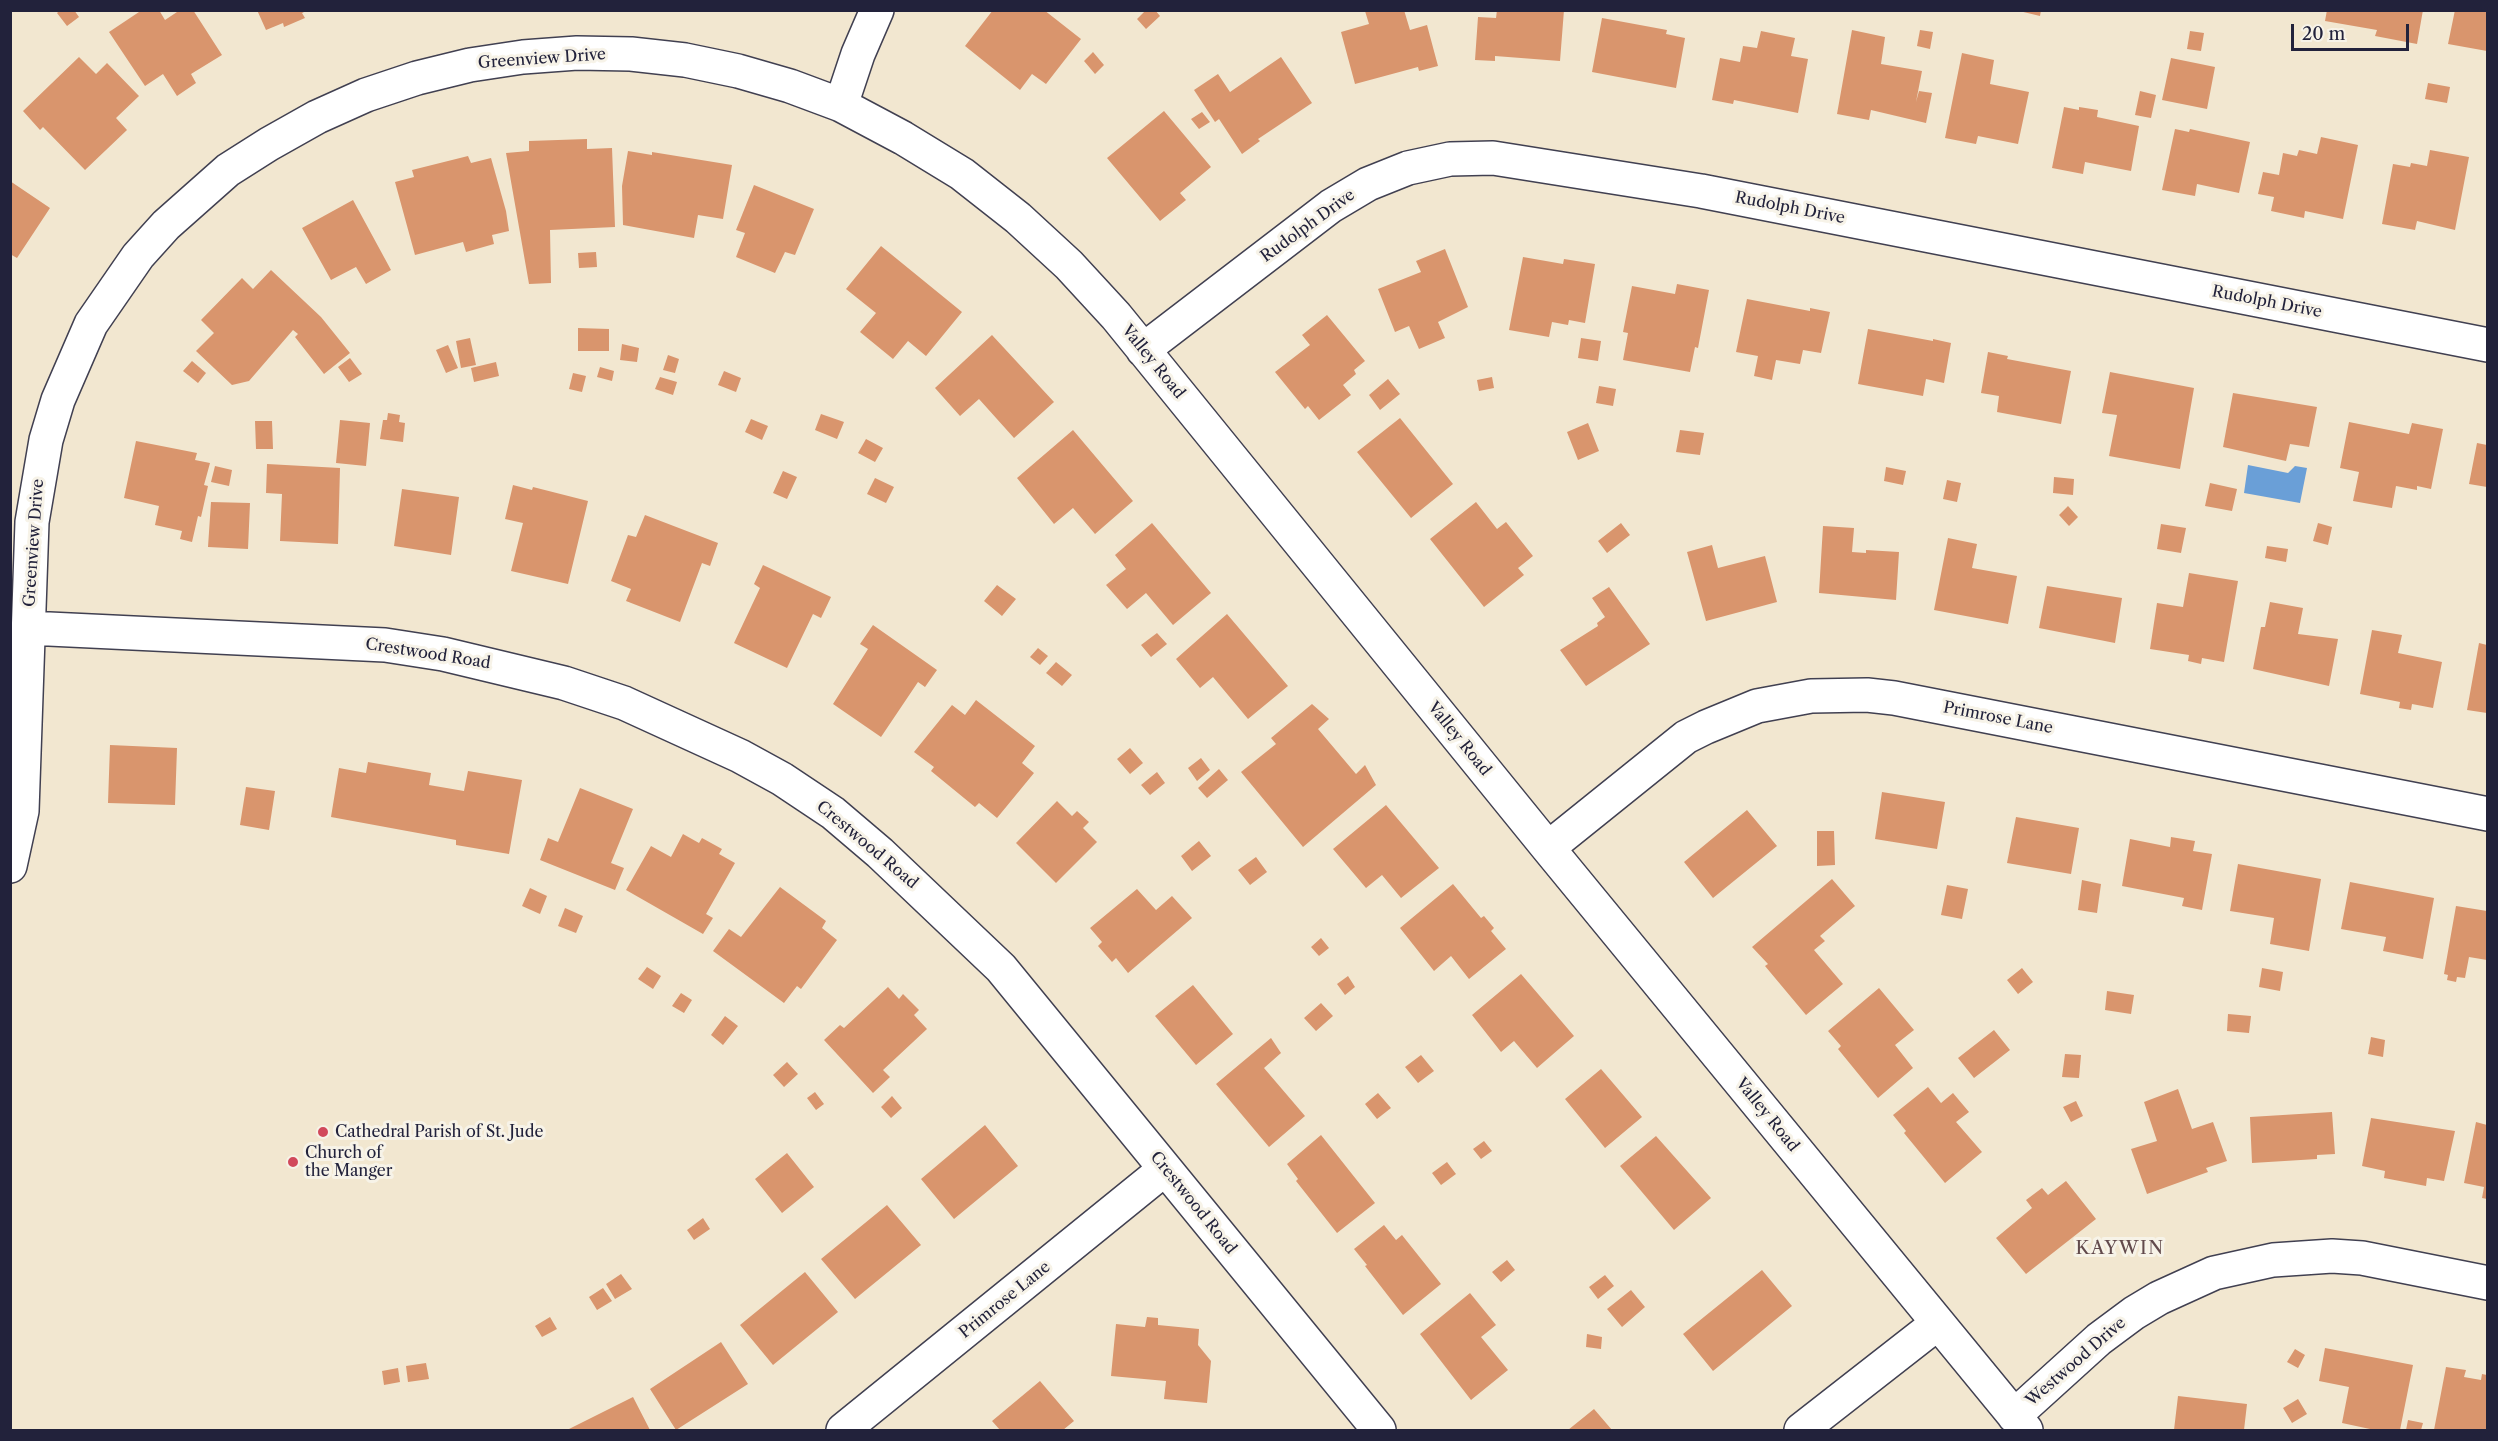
<!DOCTYPE html>
<html>
<head>
<meta charset="utf-8">
<style>
	body { margin:0 }
	#map { position:relative; width:2498px; height:1441px; overflow:hidden; background:#f2e7d0; font-family:"Libre Caslon Text",serif }
	canvas { display:block }
	.frame { position:absolute; inset:0; border:12px solid #22223b; pointer-events:none }
	.scale { position:absolute; left:2291px; top:24px; width:118px; height:27px; box-sizing:border-box; border:3px solid #22223b; border-top:0; padding-left:8px; font-size:18px; line-height:21px; white-space:nowrap; color:#22223b; -webkit-text-stroke:4px #f7f3e8; paint-order:stroke }
</style>
</head>
<body>
<div id="map">
<canvas width="2498" height="1441"></canvas>
<div class="frame"></div>
<div class="scale">20 m</div>
</div>
<script>
const ctx = document.querySelector('canvas').getContext('2d');
ctx.lineJoin = 'round';
function paint(path, color) { ctx.fillStyle = color; ctx.fill(path, 'evenodd'); }
const poly = rows => new Path2D(rows.map(r => 'M' + r).join(''));
function trace(path, color, width, dash) { ctx.strokeStyle = color; ctx.lineWidth = width; ctx.lineCap = dash ? 'butt' : 'round'; ctx.setLineDash(dash || []); ctx.stroke(path); }
function drawText(font, color, halo, rows, align = 'center') {
  ctx.font = font + ' "Libre Caslon Text",serif'; ctx.lineWidth = 6; ctx.setLineDash([]); ctx.textBaseline = 'middle'; ctx.strokeStyle = halo; ctx.fillStyle = color; for (const [text, x, y, turn = 0] of rows) {
    ctx.save(); ctx.translate(x, y); ctx.rotate((+turn || 0) * Math.PI / 180); ctx.textAlign = isNaN(turn) ? turn : align; if (halo) ctx.strokeText(text, 0, 0); ctx.fillText(text, 0, 0); ctx.restore();
  }
}
const water = poly([
	[2248,465,2288,473,2295,466,2307,468,2300,503,2244,493]
]);
const building = poly([
	[60,10,74,10,79,17,67,26,57,13],
	[142,10,159,10,165,20,180,10,193,10,222,55,191,74,196,83,177,96,163,74,145,86,109,32],
	[257,10,308,10,302,13,305,18,284,27,283,23,266,30],
	[993,10,1044,10,1081,39,1046,84,1032,74,1020,90,965,46],
	[1146,10,1155,10,1160,16,1146,29,1137,19],
	[1404,10,1410,30,1427,25,1438,66,1419,71,1418,67,1355,84,1341,32,1369,24,1365,11],
	[1497,10,1564,10,1560,61,1495,56,1495,61,1475,60,1478,17,1496,18],
	[2015,10,2041,10,2040,16],
	[2327,10,2423,10,2417,44,2375,36,2377,30,2325,21],
	[2455,10,2487,10,2487,51,2448,44],
	[1602,18,1667,30,1666,34,1685,38,1676,88,1592,72],
	[1852,30,1885,37,1881,64,1922,71,1916,102,1919,91,1932,93,1926,123,1871,110,1869,120,1837,114],
	[1920,30,1933,32,1930,49,1917,46],
	[1761,31,1795,38,1791,56,1808,59,1798,113,1734,100,1733,104,1712,100,1720,58,1740,62,1743,46,1757,48],
	[2190,31,2204,33,2201,51,2187,49],
	[1093,52,1104,65,1095,74,1084,61],
	[1962,53,1994,60,1990,84,2029,92,2018,144,1978,136,1976,144,1945,138],
	[79,57,96,74,107,63,139,96,116,118,127,130,85,170,43,127,40,130,23,111],
	[1281,57,1312,103,1258,139,1260,141,1242,154,1219,119,1215,122,1194,90,1218,74,1230,92],
	[2171,58,2215,67,2207,109,2162,100],
	[2428,83,2450,87,2447,103,2425,99],
	[2140,91,2156,95,2151,118,2135,115],
	[2064,107,2079,110,2079,107,2098,110,2097,117,2139,126,2131,171,2085,162,2083,174,2052,168],
	[1164,111,1211,167,1180,193,1186,200,1160,221,1107,158],
	[1202,112,1210,122,1199,129,1191,119],
	[2175,129,2189,132,2190,129,2250,142,2239,193,2197,184,2195,196,2162,190],
	[2321,137,2358,145,2343,219,2305,211,2304,218,2271,211,2274,197,2258,194,2263,172,2279,175,2283,153,2297,156,2299,150,2317,154],
	[587,139,587,149,612,148,615,227,550,230,551,283,529,284,506,153,529,151,529,141],
	[2430,150,2469,157,2455,230,2417,221,2415,230,2382,224,2393,164,2410,167,2411,163,2427,166],
	[628,151,652,155,652,152,732,165,723,219,698,215,694,238,623,225,622,186],
	[468,156,471,163,491,158,506,211,509,231,492,235,494,244,466,252,463,242,415,255,395,182,414,177,412,170],
	[10,181,50,208,17,258,10,254],
	[754,185,814,209,795,255,785,252,775,273,736,257,745,233,736,230],
	[353,200,391,270,366,284,356,267,331,280,302,228],
	[881,246,962,312,926,356,908,341,893,359,860,332,876,313,846,289],
	[1445,249,1468,307,1438,322,1445,338,1419,349,1409,326,1395,332,1378,289,1421,272,1416,261],
	[596,252,597,267,579,268,578,253],
	[1523,257,1563,264,1564,259,1595,264,1585,323,1569,320,1568,325,1552,322,1549,337,1509,330],
	[271,270,321,317,350,353,324,374,295,337,298,334,293,330,249,381,232,385,196,351,214,333,201,320,242,278,253,289],
	[1677,284,1709,290,1698,348,1695,347,1690,372,1623,360,1628,333,1623,332,1632,286,1675,294],
	[1747,299,1810,311,1810,308,1830,312,1821,353,1803,350,1800,364,1776,360,1772,380,1754,376,1758,356,1736,352],
	[1327,315,1365,361,1354,370,1356,374,1343,385,1351,395,1319,420,1308,406,1305,409,1275,372,1310,345,1302,335],
	[578,328,609,329,609,351,578,351],
	[1868,329,1933,341,1933,339,1951,343,1944,383,1926,379,1923,396,1858,384],
	[992,335,1054,402,1014,438,979,399,960,416,935,388],
	[470,338,476,365,461,368,456,341],
	[1581,338,1601,341,1598,361,1578,358],
	[622,344,639,348,637,362,620,360],
	[448,345,458,368,446,373,436,350],
	[1988,352,2008,356,2007,359,2071,371,2061,424,1997,412,1999,396,1981,393],
	[668,355,679,359,675,373,663,370],
	[350,358,362,374,349,382,338,367],
	[192,361,206,373,198,383,183,371],
	[496,362,499,376,474,382,471,368],
	[600,367,614,371,612,381,597,377],
	[724,371,741,378,736,392,718,385],
	[2110,372,2194,388,2180,469,2109,456,2117,415,2102,413],
	[573,373,586,376,582,392,569,389],
	[660,377,677,382,673,395,655,389],
	[1492,377,1494,388,1479,391,1477,380],
	[1388,379,1400,394,1380,410,1369,395],
	[1599,386,1616,389,1613,406,1596,403],
	[2233,393,2317,407,2309,447,2290,444,2286,461,2223,447],
	[388,413,400,415,399,422,405,423,403,442,380,439,383,420,387,420],
	[821,414,844,422,837,439,815,430],
	[1400,418,1453,484,1411,518,1357,452],
	[751,419,768,426,762,440,745,432],
	[340,420,370,423,366,466,336,463],
	[255,421,272,421,273,449,256,449],
	[2349,422,2409,434,2412,423,2443,429,2431,489,2417,486,2417,490,2396,486,2392,508,2353,501,2359,472,2340,468],
	[1588,423,1599,451,1578,460,1567,432],
	[1073,430,1133,501,1095,534,1073,508,1054,524,1017,478],
	[1680,430,1704,433,1700,455,1676,452],
	[866,439,883,448,875,462,858,453],
	[136,441,197,453,195,460,210,463,204,485,208,486,201,517,198,516,192,542,180,539,182,531,155,525,159,506,124,498],
	[2477,443,2487,445,2487,487,2469,484],
	[267,464,340,468,338,544,280,541,282,494,266,493],
	[215,466,232,470,229,486,211,482],
	[1886,467,1906,471,1903,485,1884,481],
	[783,471,797,477,787,499,773,493],
	[2054,477,2074,479,2073,495,2053,493],
	[875,478,894,487,886,503,867,494],
	[1947,480,1961,483,1957,502,1943,499],
	[2210,483,2237,489,2232,511,2205,506],
	[513,485,532,490,533,487,588,501,568,584,511,571,523,523,505,519],
	[402,489,459,497,451,555,394,546],
	[211,502,250,503,248,549,208,547],
	[1476,502,1497,529,1506,522,1533,556,1518,568,1524,575,1484,607,1430,539],
	[2068,506,2078,517,2069,526,2059,515],
	[645,515,718,543,710,566,702,563,680,622,626,601,631,589,611,581,628,535,636,537],
	[1152,523,1211,593,1173,625,1146,593,1127,609,1106,585,1126,569,1115,555],
	[1621,523,1630,535,1607,553,1598,541],
	[2318,523,2332,527,2328,545,2313,541],
	[2161,524,2186,528,2181,553,2157,549],
	[1823,526,1854,528,1852,552,1866,553,1866,550,1899,552,1896,600,1819,593],
	[1948,538,1977,544,1972,568,2017,576,2008,624,1934,610],
	[1712,545,1718,568,1765,556,1777,602,1706,621,1687,552],
	[2267,546,2288,549,2286,562,2265,558],
	[763,565,831,597,821,618,813,614,787,668,734,643,760,588,754,584],
	[2189,573,2238,581,2224,662,2202,658,2201,664,2188,661,2189,655,2150,649,2157,603,2183,607],
	[997,585,1016,599,1002,616,984,601],
	[2047,586,2122,598,2115,643,2039,628],
	[1609,587,1650,644,1586,686,1560,650,1598,626,1597,623,1605,617,1592,598],
	[2270,602,2303,608,2298,634,2338,639,2329,686,2253,669,2261,627,2265,627],
	[1227,614,1288,686,1248,719,1213,677,1200,688,1176,659],
	[873,625,937,670,925,687,918,682,881,737,833,704,868,649,860,644],
	[2372,630,2402,635,2398,653,2442,662,2433,708,2412,704,2411,710,2399,708,2400,702,2360,694],
	[1157,633,1167,644,1151,657,1141,645],
	[2479,643,2487,645,2487,713,2467,710],
	[1038,648,1048,656,1040,665,1030,657],
	[1056,662,1072,675,1062,686,1046,673],
	[976,700,1035,746,1022,763,1034,773,997,818,979,803,975,807,931,771,934,767,914,752,952,705,965,715],
	[1312,704,1329,719,1318,729,1356,774,1365,765,1376,785,1303,847,1241,772,1276,744,1271,738],
	[110,745,177,748,175,805,108,803],
	[1130,748,1143,763,1130,774,1117,759],
	[1201,758,1210,770,1197,781,1188,768],
	[368,762,431,773,429,785,464,791,468,771,522,780,509,854,456,845,456,840,331,817,339,768,366,773],
	[1219,769,1228,780,1207,798,1198,788],
	[1157,772,1165,783,1150,795,1141,785],
	[246,787,275,791,269,830,240,825],
	[580,788,633,809,611,863,624,868,615,890,540,860,548,838,558,842],
	[1882,792,1945,802,1937,849,1875,839],
	[1057,801,1072,816,1077,811,1089,822,1083,828,1097,842,1056,883,1016,843],
	[1386,805,1439,868,1401,898,1382,875,1366,888,1333,849],
	[1747,810,1777,846,1713,898,1684,862],
	[2016,817,2079,828,2071,874,2007,863],
	[1817,831,1834,831,1835,865,1817,866],
	[683,834,699,843,702,838,722,849,719,854,735,863,706,914,713,918,703,934,626,890,651,846,671,857],
	[2171,837,2195,841,2193,851,2212,854,2202,910,2182,906,2184,898,2122,886,2130,839,2170,847],
	[1199,841,1211,856,1192,871,1181,856],
	[1256,857,1267,872,1250,885,1238,870],
	[2238,864,2321,879,2309,951,2270,944,2274,918,2230,911],
	[1832,879,1855,906,1820,936,1825,941,1814,950,1843,984,1806,1015,1765,966,1768,964,1752,947],
	[2082,880,2101,884,2097,913,2078,910],
	[2350,882,2434,898,2423,959,2383,951,2386,937,2341,929],
	[1453,884,1481,918,1484,916,1494,928,1491,931,1506,949,1469,979,1451,956,1434,971,1400,928],
	[1947,885,1968,889,1962,919,1941,915],
	[780,887,826,921,822,928,837,940,801,989,797,986,784,1003,713,951,729,929,741,937],
	[530,888,547,896,540,914,522,906],
	[1137,889,1156,910,1172,896,1192,918,1128,973,1116,958,1112,962,1098,946,1102,942,1090,928],
	[2456,906,2487,911,2487,960,2469,957,2465,978,2457,977,2456,982,2447,980,2448,975,2444,974],
	[565,908,583,916,576,933,558,926],
	[1321,938,1329,948,1319,956,1311,947],
	[647,967,661,976,653,989,638,979],
	[2022,968,2033,982,2018,994,2007,980],
	[2262,968,2283,972,2280,991,2259,987],
	[1521,974,1574,1036,1537,1068,1514,1041,1501,1052,1472,1015],
	[1348,976,1355,987,1345,995,1337,984],
	[1193,985,1233,1034,1196,1065,1155,1016],
	[888,987,899,999,903,994,919,1010,914,1015,927,1029,883,1070,890,1077,873,1093,824,1040,840,1025,844,1028],
	[1879,988,1914,1030,1895,1045,1913,1068,1878,1098,1838,1049,1841,1046,1828,1031],
	[2107,991,2134,995,2131,1014,2105,1010],
	[681,993,692,1000,684,1013,672,1006],
	[1321,1003,1333,1016,1316,1031,1304,1018],
	[2228,1014,2251,1016,2249,1033,2227,1031],
	[725,1016,738,1026,723,1045,711,1035],
	[1994,1030,2010,1050,1974,1078,1958,1058],
	[2371,1037,2385,1040,2383,1057,2368,1054],
	[1271,1038,1281,1053,1264,1068,1305,1116,1269,1147,1216,1084],
	[2065,1054,2081,1055,2079,1078,2062,1077],
	[1421,1055,1434,1071,1418,1083,1405,1067],
	[787,1062,798,1074,784,1087,773,1075],
	[1601,1069,1642,1117,1605,1148,1565,1099],
	[1928,1087,1941,1103,1953,1093,1969,1112,1956,1122,1982,1152,1945,1183,1904,1133,1906,1131,1893,1115],
	[2178,1089,2192,1129,2213,1122,2227,1161,2206,1168,2208,1172,2147,1194,2131,1149,2157,1141,2144,1102],
	[815,1092,824,1104,816,1110,807,1098],
	[1378,1093,1391,1108,1377,1119,1365,1104],
	[892,1096,902,1108,891,1118,881,1107],
	[2076,1101,2083,1116,2071,1122,2063,1107],
	[2332,1112,2335,1154,2317,1155,2317,1159,2252,1163,2250,1117],
	[2371,1118,2455,1131,2444,1181,2427,1178,2426,1186,2384,1178,2385,1171,2362,1166],
	[2476,1122,2487,1125,2487,1199,2482,1198,2484,1187,2464,1183],
	[985,1125,1018,1166,954,1219,921,1179],
	[1321,1135,1375,1203,1337,1233,1296,1181,1298,1179,1287,1164],
	[1656,1136,1711,1198,1674,1230,1620,1166],
	[1484,1141,1492,1151,1481,1159,1473,1149],
	[787,1153,814,1187,782,1213,755,1179],
	[1447,1162,1456,1174,1441,1185,1432,1173],
	[2066,1181,2096,1219,2026,1274,1996,1238,2032,1208,2026,1200,2042,1188,2048,1195],
	[887,1205,921,1245,855,1299,821,1259],
	[703,1218,710,1229,694,1240,687,1230],
	[1384,1225,1396,1240,1402,1235,1441,1284,1403,1315,1365,1266,1367,1265,1354,1249],
	[1507,1260,1515,1270,1501,1282,1492,1272],
	[1762,1270,1792,1306,1713,1371,1683,1334],
	[805,1272,838,1312,773,1365,740,1325],
	[621,1274,632,1289,615,1299,606,1284],
	[1605,1275,1614,1286,1598,1299,1589,1287],
	[603,1288,612,1301,597,1310,589,1297],
	[1631,1290,1645,1307,1622,1327,1607,1309],
	[1470,1293,1496,1325,1481,1337,1508,1370,1471,1400,1420,1334],
	[550,1317,557,1329,542,1337,535,1326],
	[1147,1317,1158,1318,1158,1325,1199,1329,1198,1345,1211,1361,1207,1403,1164,1399,1166,1381,1111,1376,1116,1324,1145,1327],
	[1587,1334,1602,1337,1601,1349,1586,1347],
	[721,1342,748,1384,676,1430,650,1389],
	[2325,1348,2413,1365,2400,1430,2370,1430,2370,1429,2342,1423,2349,1387,2319,1381],
	[2295,1349,2305,1355,2298,1368,2287,1362],
	[426,1363,429,1379,408,1382,406,1366],
	[2446,1367,2466,1370,2464,1377,2481,1380,2482,1374,2487,1375,2487,1430,2434,1430],
	[398,1368,400,1382,384,1385,382,1371],
	[1040,1381,1074,1421,1063,1430,1000,1430,992,1421],
	[2178,1396,2247,1404,2244,1430,2174,1430],
	[633,1397,650,1430,567,1430],
	[2298,1399,2307,1414,2292,1423,2283,1408],
	[1594,1409,1612,1430,1568,1430],
	[2408,1420,2423,1423,2421,1430,2406,1430]
]);
const minor = poly([
	[841,105,858,54,877,10],
	[1143,350,1331,206,1368,184,1408,168,1450,159,1493,158,1701,191,2488,345],
	[28,628,385,645,443,654,564,683,624,703,740,756,782,779,833,813,880,853,1001,968,1379,1430],
	[1548,848,1686,737,1706,727,1757,706,1811,696,1867,695,1894,698,2488,814],
	[10,866,22,811,32,522,46,440,58,400,91,324,138,256,166,225,228,170,269,144,317,117,366,95,417,78,470,65,523,57,577,53,631,54,685,60,738,71,790,86,841,105,903,138,962,174,1018,218,1069,265,1116,316,1548,848,2026,1430],
	[2014,1416,2099,1339,2134,1313,2159,1298,2214,1273,2273,1260,2332,1256,2362,1258,2488,1283],
	[843,1430,1165,1169],
	[1801,1430,1938,1323]
]);
const markers = [
	[323,1132,6,"#d1495b"],
	[293,1162,6,"#d1495b"]
];
const streetNames = [
	["Greenview Drive",542,59,-4],
	["Rudolph Drive",1790,208,11],
	["Rudolph Drive",1308,226,-36],
	["Rudolph Drive",2267,302,11],
	["Valley Road",1153,362,51],
	["Greenview Drive",34,543,-86],
	["Crestwood Road",428,654,9],
	["Primrose Lane",1998,718,11],
	["Valley Road",1459,739,51],
	["Crestwood Road",867,845,40],
	["Valley Road",1767,1115,51],
	["Crestwood Road",1193,1203,51],
	["Primrose Lane",1005,1300,-39],
	["Westwood Drive",2076,1362,-41]
];
const poiNames = [
	["Cathedral Parish of St. Jude",335,1132],
	["Church of",305,1153],
	["the Manger",305,1171]
];
const neighbourhoodNames = [
	["KAYWIN",2120,1249]
];
paint(water, '#6a9fd7');
paint(building, '#d9956d');
trace(minor, '#414051', 36);
trace(minor, '#fff', 33);
for (const [x, y, r, color] of markers) { const dot = new Path2D(); dot.arc(x, y, r, 0, 2 * Math.PI); ctx.fillStyle = color; ctx.fill(dot); trace(dot, '#f7f3e8', 2); }
drawText('16px', '#22223b', '#f7f3e8', streetNames);
drawText('16px', '#22223b', '#f7f3e8', poiNames, 'left');
ctx.letterSpacing = '1.5px';
drawText('18px', '#624a4c', '#f7f3e8', neighbourhoodNames);
ctx.letterSpacing = '0px';
</script>
</body>
</html>
